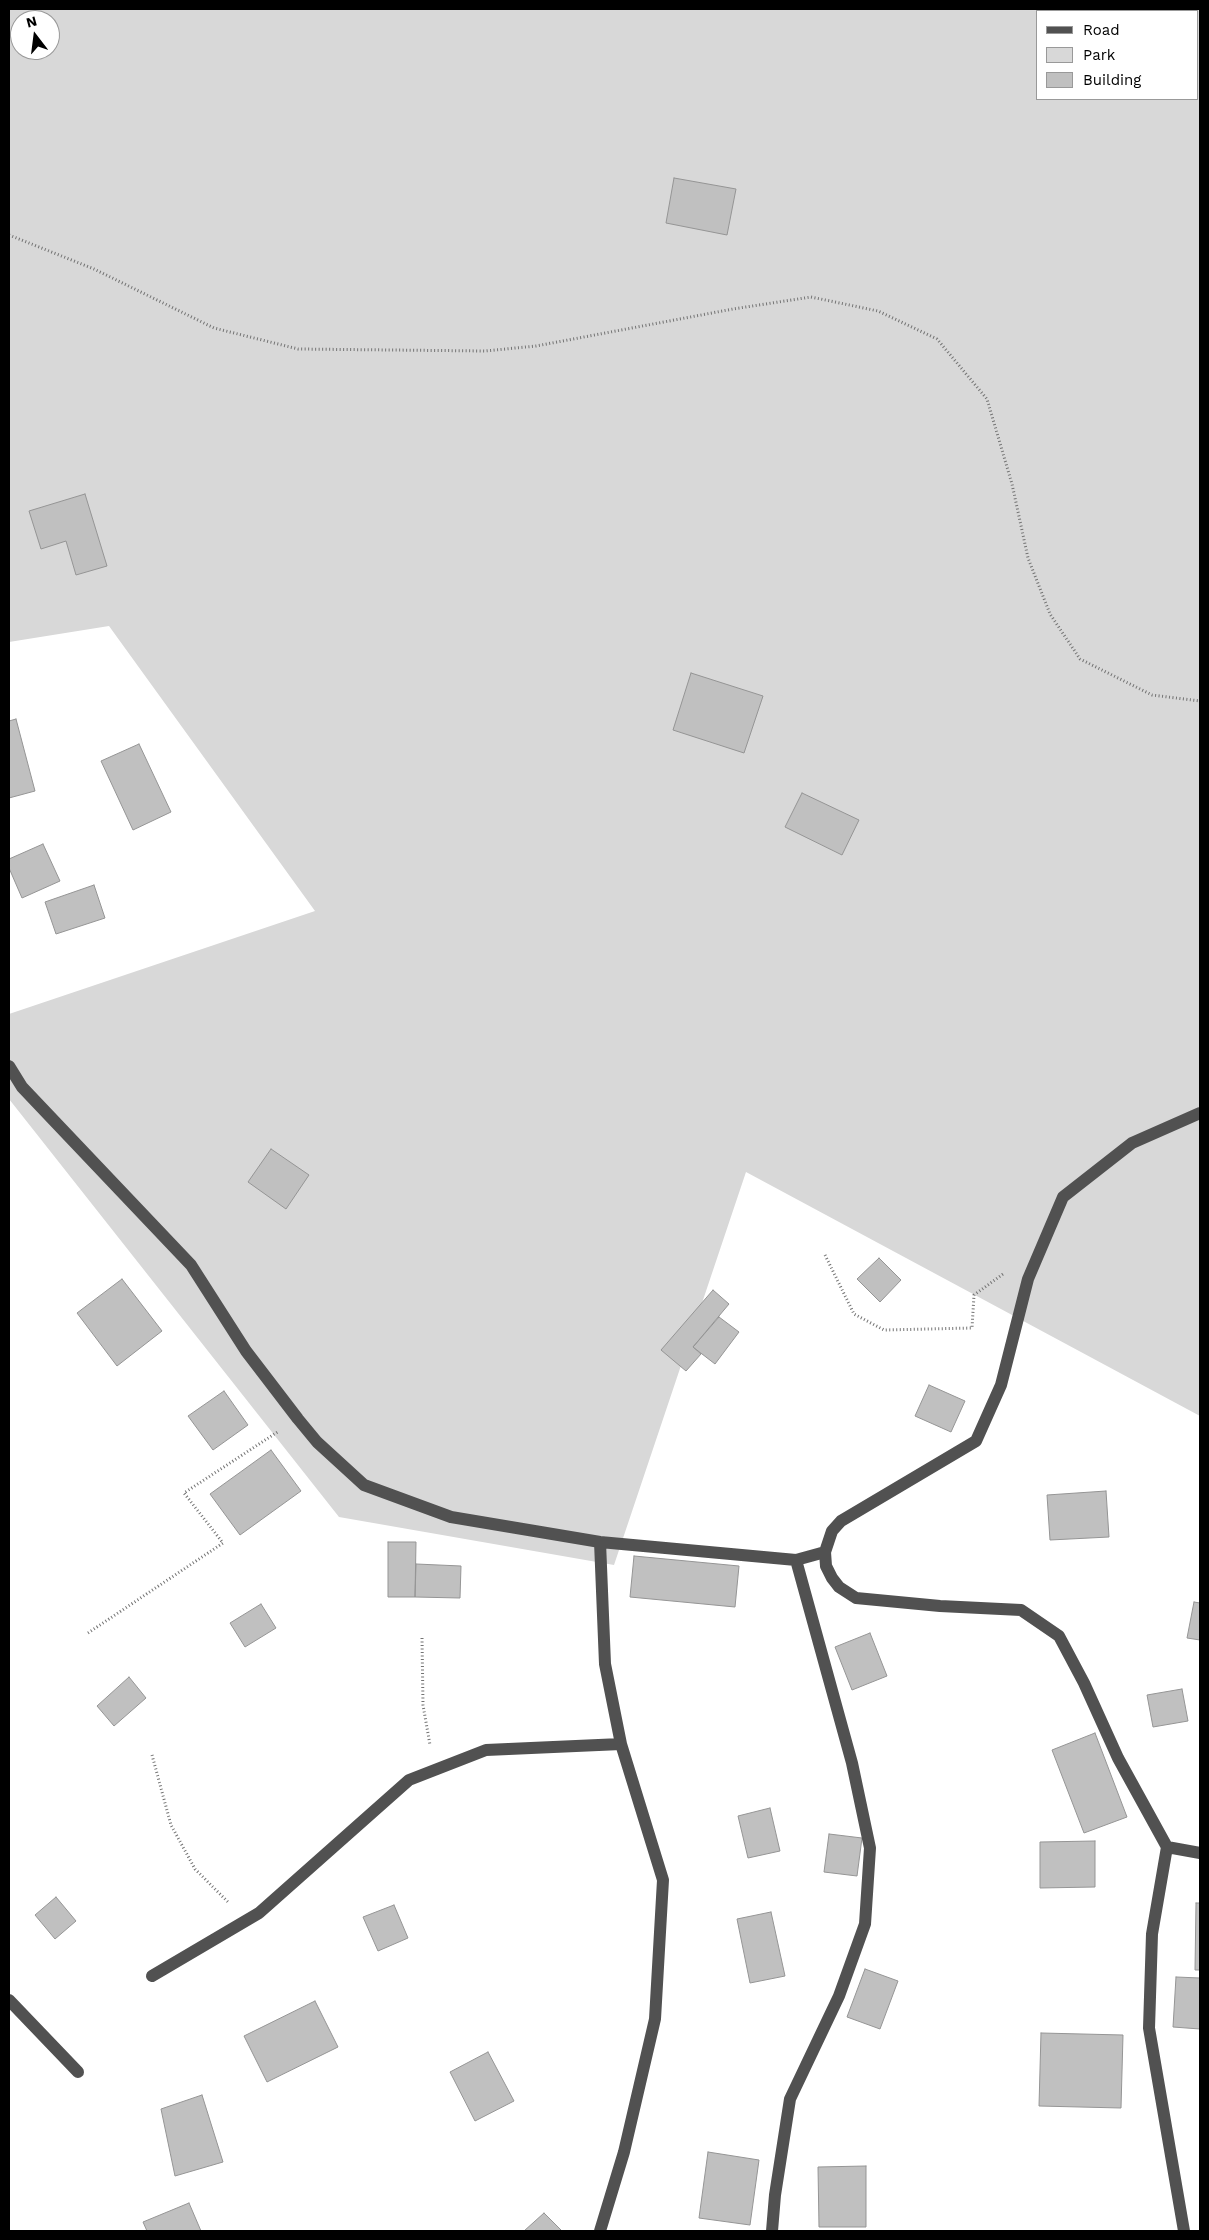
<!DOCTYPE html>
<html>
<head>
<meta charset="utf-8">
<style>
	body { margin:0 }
	#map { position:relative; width:1209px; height:2240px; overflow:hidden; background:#fff; font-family:"Work Sans",sans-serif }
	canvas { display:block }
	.frame { position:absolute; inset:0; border:10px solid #000; pointer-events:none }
	.legend { position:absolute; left:1036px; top:10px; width:162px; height:90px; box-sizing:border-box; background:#fff; border:1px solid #999; margin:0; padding:6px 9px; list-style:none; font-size:15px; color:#000 }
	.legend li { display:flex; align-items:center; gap:10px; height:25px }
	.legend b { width:25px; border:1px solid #999 }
	.north { position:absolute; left:10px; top:10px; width:50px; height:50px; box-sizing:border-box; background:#fff; border:1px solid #999; border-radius:50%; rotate:345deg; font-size:14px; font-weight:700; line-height:20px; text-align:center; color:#000 }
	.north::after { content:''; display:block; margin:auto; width:18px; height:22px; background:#000; clip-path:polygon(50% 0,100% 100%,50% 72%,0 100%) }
</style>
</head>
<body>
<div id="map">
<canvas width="1209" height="2240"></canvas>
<div class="frame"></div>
<ul class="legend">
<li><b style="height:6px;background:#515151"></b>Road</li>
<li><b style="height:14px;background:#d8d8d8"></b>Park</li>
<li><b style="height:14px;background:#c0c0c0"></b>Building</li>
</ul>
<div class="north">N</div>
</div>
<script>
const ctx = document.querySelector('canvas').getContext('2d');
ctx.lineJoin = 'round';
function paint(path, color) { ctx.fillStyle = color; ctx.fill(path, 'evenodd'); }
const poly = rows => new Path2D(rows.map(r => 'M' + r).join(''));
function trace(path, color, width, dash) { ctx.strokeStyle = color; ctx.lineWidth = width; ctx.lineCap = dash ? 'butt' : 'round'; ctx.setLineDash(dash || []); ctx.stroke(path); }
const green = poly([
	[9,9,1200,9,1200,1416,746,1172,614,1565,339,1517,9,1099,9,1014,315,911,109,626,9,642],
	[1038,11,1198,11,1198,99,1038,99],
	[20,20,50,20,50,50,20,50]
]);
const building = poly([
	[674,178,736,189,727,235,666,223,674,178],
	[85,494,107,566,76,575,66,541,41,549,29,511,85,494],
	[691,673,763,696,744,753,673,730,691,673],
	[16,719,35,791,9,798,9,721,16,719],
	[139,744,171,812,133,830,101,761,139,744],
	[802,793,859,820,842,855,785,827,802,793],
	[43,844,60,881,22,898,9,868,9,859,43,844],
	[94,885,105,918,56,934,45,902,94,885],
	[271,1149,309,1175,286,1209,248,1182,271,1149],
	[879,1258,901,1280,880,1302,857,1279,879,1258],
	[122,1279,162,1331,117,1366,77,1313,122,1279],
	[713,1290,729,1304,693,1347,701,1354,686,1371,661,1350,713,1290],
	[719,1317,739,1332,715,1364,693,1347,719,1317],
	[929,1385,965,1401,951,1432,915,1416,929,1385],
	[224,1391,248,1425,213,1450,188,1416,224,1391],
	[271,1450,301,1491,240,1535,210,1494,271,1450],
	[1106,1491,1109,1537,1050,1540,1047,1495,1106,1491],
	[388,1542,416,1542,415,1597,388,1597,388,1542],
	[634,1556,739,1566,735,1607,630,1597,634,1556],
	[416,1564,461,1566,460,1598,415,1597,416,1564],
	[1194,1602,1200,1603,1200,1640,1187,1638,1194,1602],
	[261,1604,276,1628,245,1647,230,1623,261,1604],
	[870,1633,887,1676,852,1690,835,1647,870,1633],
	[129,1677,146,1698,114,1726,97,1706,129,1677],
	[1182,1689,1188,1721,1153,1727,1147,1695,1182,1689],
	[1095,1733,1127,1817,1084,1833,1052,1750,1095,1733],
	[770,1808,780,1851,748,1858,738,1816,770,1808],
	[829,1834,862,1838,857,1876,824,1872,829,1834],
	[1095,1841,1095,1887,1040,1888,1040,1842,1095,1841],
	[56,1897,76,1921,55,1939,35,1915,56,1897],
	[1196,1903,1200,1903,1200,1970,1195,1970,1196,1903],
	[394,1905,408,1938,378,1951,363,1917,394,1905],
	[771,1912,785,1976,750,1983,737,1919,771,1912],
	[865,1969,898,1981,880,2029,847,2017,865,1969],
	[1176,1977,1200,1978,1200,2029,1173,2027,1176,1977],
	[315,2001,338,2047,267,2082,244,2036,315,2001],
	[1041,2033,1123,2035,1121,2108,1039,2106,1041,2033],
	[488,2052,514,2101,475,2121,450,2072,488,2052],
	[202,2095,223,2162,175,2176,161,2109,202,2095],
	[708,2152,759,2160,750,2225,699,2218,708,2152],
	[866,2166,866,2227,819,2227,818,2167,866,2166],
	[189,2203,201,2231,147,2231,143,2222,189,2203],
	[544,2213,562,2231,524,2231,544,2213]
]);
const path = poly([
	[9,235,94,269,214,328,298,349,485,351,536,346,733,309,811,297,878,311,937,339,987,399,1012,484,1028,558,1050,614,1080,659,1152,695,1200,701],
	[825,1255,854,1314,884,1330,972,1328,974,1295,1003,1274],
	[88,1633,223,1543,184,1493,279,1431],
	[422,1638,423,1705,430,1745],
	[152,1755,171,1825,195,1869,228,1902]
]);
const minor = poly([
	[9,1066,22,1087,191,1265,246,1351,298,1419,317,1442,364,1485,451,1517,600,1542,796,1560,825,1552],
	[1167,1847,1200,1853],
	[152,1976,259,1913,409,1780,486,1750,621,1744],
	[9,2000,78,2072],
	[600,2231,624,2152,655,2019,663,1880,621,1744,605,1664,600,1542],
	[772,2231,775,2195,790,2099,839,1996,865,1924,870,1848,852,1763,796,1560],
	[1184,2231,1149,2028,1152,1934,1167,1847,1118,1758,1084,1683,1059,1636,1021,1610,940,1606,856,1598,839,1587,832,1578,826,1566,825,1552,832,1531,841,1521,976,1441,1001,1385,1028,1279,1063,1197,1132,1143,1200,1113]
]);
paint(green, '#d8d8d8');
paint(building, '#c0c0c0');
trace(building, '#959595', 1);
trace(path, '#737373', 3, [1, 2.5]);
trace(minor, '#515151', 12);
</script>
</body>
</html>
